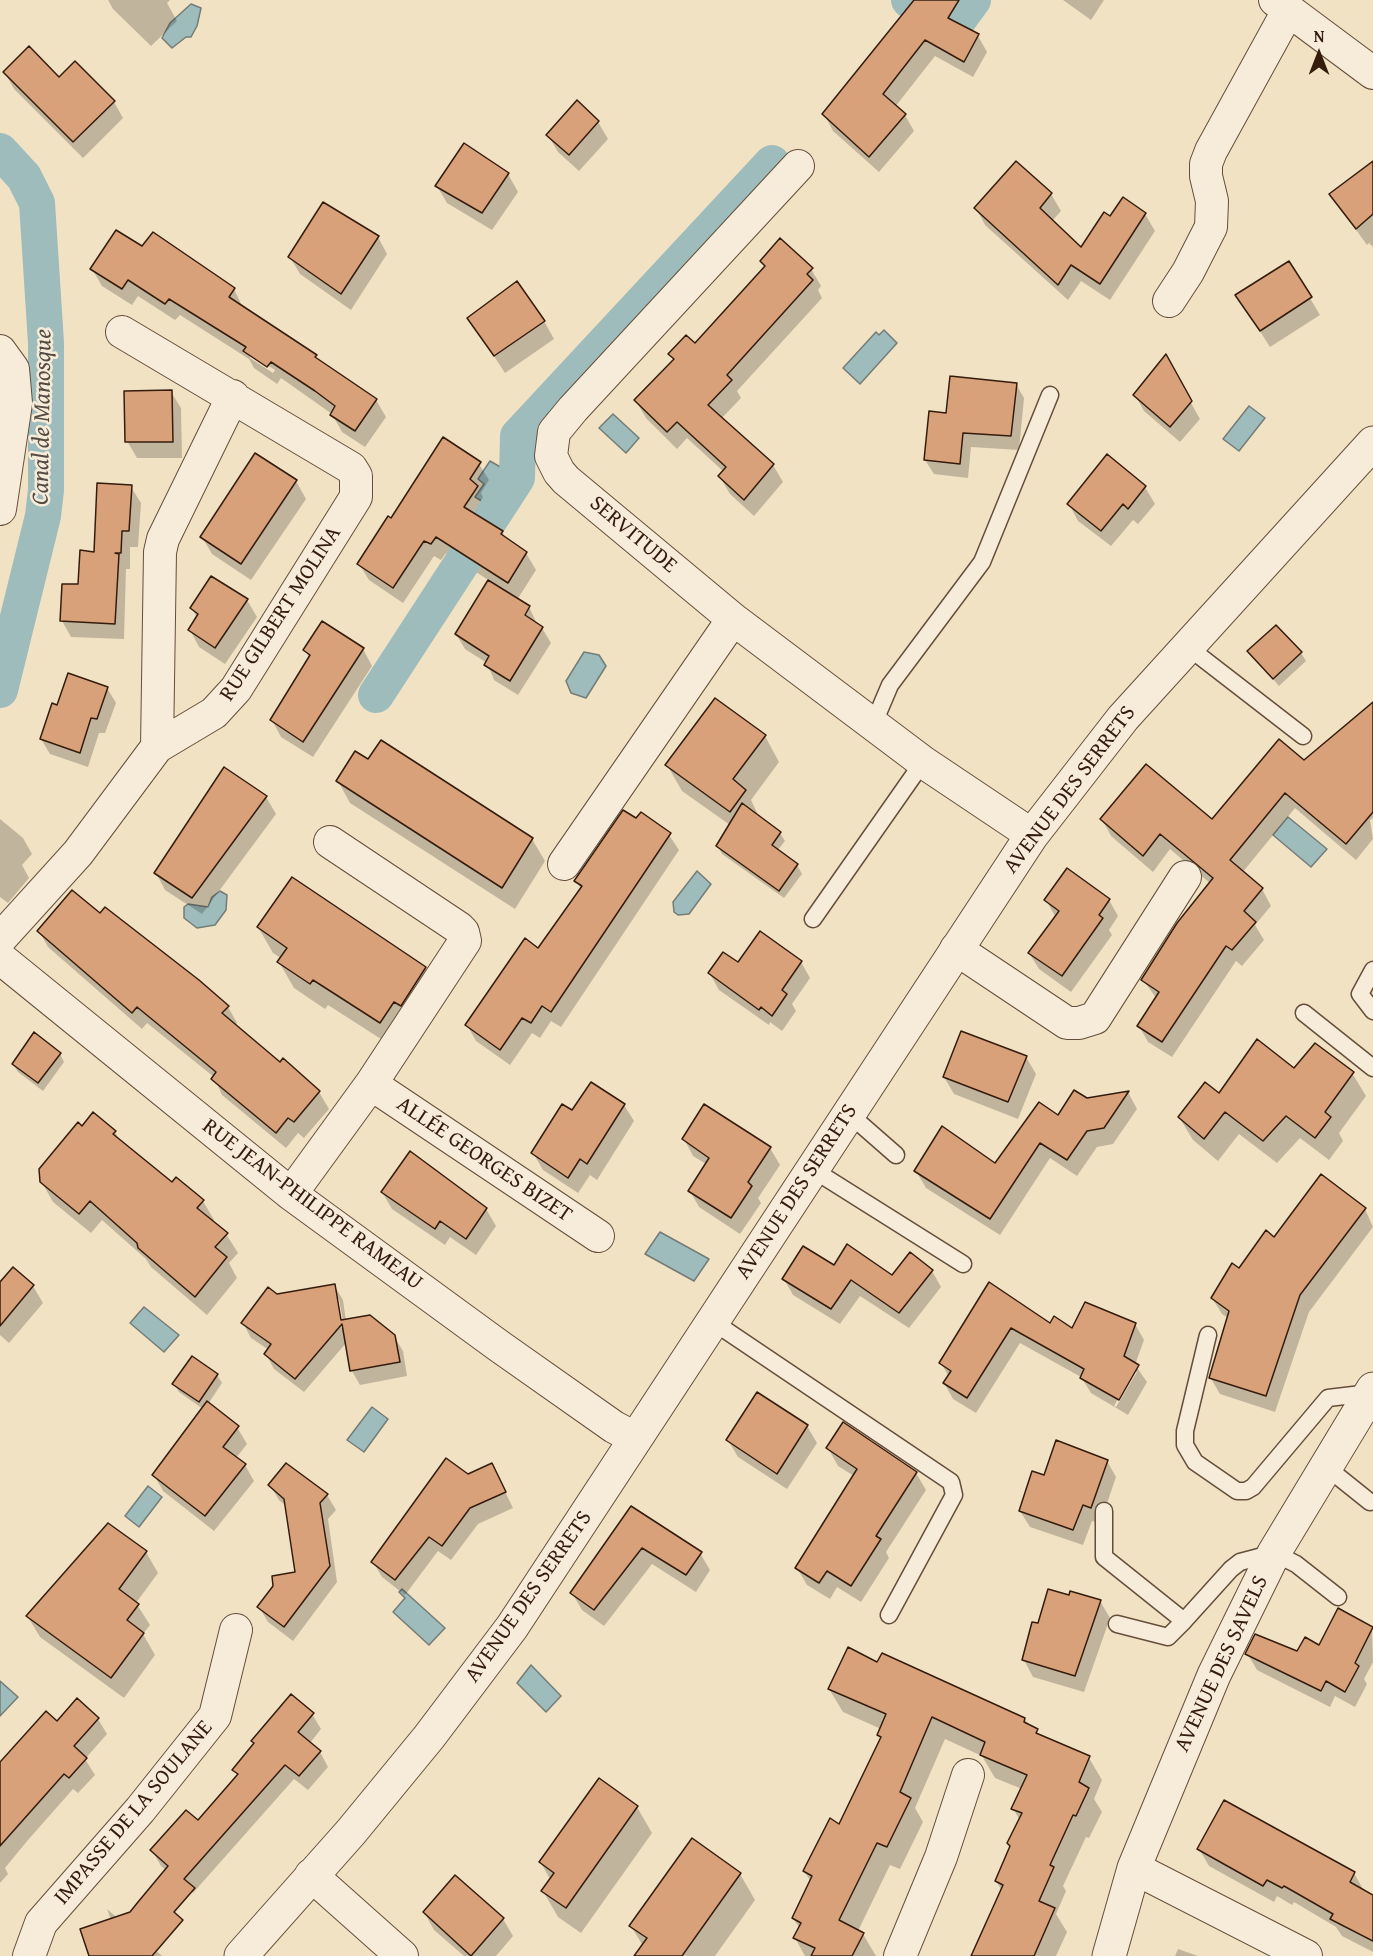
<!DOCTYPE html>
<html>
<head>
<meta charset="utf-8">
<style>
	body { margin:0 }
	#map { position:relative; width:1373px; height:1956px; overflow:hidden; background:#f2e2c4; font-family:"Gentium Book Plus",serif }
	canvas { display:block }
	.north { position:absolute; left:1289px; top:24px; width:60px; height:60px; -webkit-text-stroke:4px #f7ecd9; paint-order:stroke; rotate:0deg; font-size:16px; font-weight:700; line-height:24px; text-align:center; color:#341c0d }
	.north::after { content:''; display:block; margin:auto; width:21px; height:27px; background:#341c0d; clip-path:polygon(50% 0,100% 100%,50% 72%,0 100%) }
</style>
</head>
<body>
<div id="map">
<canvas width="1373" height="1956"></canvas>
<div class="north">N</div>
</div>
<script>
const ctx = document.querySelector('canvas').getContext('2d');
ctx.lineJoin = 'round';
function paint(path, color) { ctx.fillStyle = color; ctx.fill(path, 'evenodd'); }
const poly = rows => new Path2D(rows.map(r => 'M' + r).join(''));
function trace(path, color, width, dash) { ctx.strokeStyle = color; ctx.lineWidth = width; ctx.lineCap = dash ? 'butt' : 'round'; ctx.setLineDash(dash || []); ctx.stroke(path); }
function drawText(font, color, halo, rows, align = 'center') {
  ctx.font = font + ' "Gentium Book Plus",serif'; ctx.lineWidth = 5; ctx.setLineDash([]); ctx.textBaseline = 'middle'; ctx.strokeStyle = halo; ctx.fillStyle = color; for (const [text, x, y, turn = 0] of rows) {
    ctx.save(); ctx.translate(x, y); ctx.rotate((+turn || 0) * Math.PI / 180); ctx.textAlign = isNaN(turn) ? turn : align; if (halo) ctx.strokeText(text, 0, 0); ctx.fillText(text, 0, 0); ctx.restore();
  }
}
const water = poly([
	[191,4,201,8,197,26,191,37,186,37,172,48,162,38,170,23,191,4],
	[884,330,897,343,860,384,843,368,876,332,879,335,884,330],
	[1249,406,1265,418,1239,451,1223,439,1249,406],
	[613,414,639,438,626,453,599,428,613,414],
	[490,461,509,472,488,505,475,497,484,484,478,479,490,461],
	[584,652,599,655,606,666,586,698,571,693,566,681,584,652],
	[1288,817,1327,849,1311,867,1273,835,1288,817],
	[697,871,711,884,689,914,678,915,674,912,673,902,697,871],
	[220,891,227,895,226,910,215,925,197,928,184,918,184,907,188,904,208,907,212,897,220,891],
	[660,1232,709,1259,694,1281,645,1254,660,1232],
	[144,1307,179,1335,164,1352,130,1323,144,1307],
	[372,1407,388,1419,364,1452,347,1440,372,1407],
	[148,1486,162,1497,139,1527,125,1516,148,1486],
	[402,1589,445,1628,429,1645,393,1612,405,1598,399,1592,402,1589],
	[531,1665,561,1696,546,1712,517,1683,531,1665],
	[0,1681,18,1697,0,1716,0,1681]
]);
const shadow = poly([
	[108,0,170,0,167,3,177,21,151,46,113,9],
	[921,0,952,0,957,3,966,19,961,27,978,36,987,52,973,77,935,56,895,107,905,115,914,131,879,172,833,131,824,114],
	[1063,0,1104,0,1091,20],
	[5,73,59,79,114,102,123,118,83,158,14,89],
	[598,122,608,139,579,171,558,152,548,135],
	[508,174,518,192,492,230,447,203,437,186],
	[1373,176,1373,247,1369,243,1367,245,1331,195],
	[1051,194,1061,211,1052,221,1081,249,1111,218,1145,214,1155,231,1110,300,1081,281,1068,300,985,225,976,208],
	[378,237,387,254,351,310,300,274,290,257],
	[143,248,234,289,243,308,376,400,386,417,365,447,342,432,332,414,281,378,277,384,254,368,249,359,180,315,175,320,138,296,132,305,102,286,92,269],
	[250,354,275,370,273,373,250,358],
	[762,261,811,269,821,286,818,290,822,298,737,391,741,398,721,419,773,465,783,482,754,516,730,494,720,477,724,472,687,438,677,449,646,418,636,401,674,361,670,354,695,346,766,267],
	[1289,263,1320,315,1270,347,1237,295],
	[469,318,544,321,554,339,505,373],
	[1165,357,1200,419,1180,442,1144,411,1135,395],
	[1016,384,1024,398,1019,450,971,447,968,478,934,474,925,460,947,415],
	[171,392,181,408,182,458,137,458,127,441],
	[1107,456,1145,487,1155,504,1138,524,1133,520,1111,546,1078,521,1069,504],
	[479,464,489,480,481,493,486,503,478,517,502,532,507,540,526,553,536,570,517,600,529,607,537,624,542,628,551,643,518,695,494,680,487,663,465,649,456,634,490,581,446,553,441,560,434,556,403,603,369,580,359,564,391,520],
	[296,481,306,499,251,580,212,554,202,537],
	[131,487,141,503,138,547,130,547,130,569,126,569,124,639,71,637,62,621],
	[247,600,257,617,225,664,199,647,190,630,197,618,192,608],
	[363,649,372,666,313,757,281,737,272,720,310,659,305,650],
	[1249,651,1301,653,1306,661,1279,686],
	[107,688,116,703,105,733,99,733,88,767,50,754,41,739,58,706],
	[1373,704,1373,818,1370,820,1373,839,1356,860,1295,808,1242,873,1262,889,1271,906,1255,925,1264,940,1242,966,1236,961,1172,1057,1148,1042,1139,1026,1157,999,1143,980,1211,884,1170,849,1153,872,1111,836,1102,819,1212,821,1304,762],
	[765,736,779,762,751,800,759,817,780,833,785,841,777,851,797,865,802,874,784,898,722,854,718,846,730,825,682,791,667,765],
	[369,762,532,839,545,861,515,909,350,803,338,781],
	[225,769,266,797,276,814,202,914,165,890,156,873],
	[0,819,23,838,32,854,22,865,29,878,8,903,0,897],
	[636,820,669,835,679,850,561,1027,551,1021,540,1038,532,1033,510,1065,476,1041,467,1025,538,950,581,889,576,881],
	[1046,900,1109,900,1118,916,1109,930,1112,935,1071,992,1039,969,1029,953,1056,918],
	[100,915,228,1007,237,1023,235,1026,280,1064,283,1061,319,1092,329,1109,304,1138,298,1133,286,1148,222,1095,214,1077,147,1023,142,1029,48,947,39,931],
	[258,927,425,968,440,994,395,1048,328,1005,325,1009,294,988,279,962,281,958,273,953],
	[801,962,810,978,792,1004,796,1011,782,1031,770,1022,769,1025,719,990,710,974,738,964],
	[60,1054,64,1062,43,1091,18,1072,13,1064],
	[1026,1057,1036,1074,1018,1119,954,1094,944,1077],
	[1295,1070,1352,1073,1366,1096,1339,1133,1343,1141,1329,1160,1300,1138,1277,1163,1239,1134,1218,1161,1193,1140,1179,1117,1219,1095],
	[1128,1092,1137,1109,1113,1144,1097,1147,1077,1176,1050,1158,1000,1235,926,1188,916,1171,995,1165,1058,1117,1087,1100],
	[624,1105,634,1121,597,1180,590,1175,578,1193,543,1170,533,1153,573,1112],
	[82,1128,115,1132,120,1141,173,1184,203,1201,214,1220,212,1223,226,1234,238,1253,229,1263,237,1278,207,1315,151,1267,146,1259,102,1220,91,1233,53,1202,41,1181],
	[684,1139,770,1148,780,1165,758,1198,761,1203,740,1234,699,1207,690,1191,706,1164,693,1156],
	[382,1192,486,1209,496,1226,476,1255,450,1237,445,1245,392,1209],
	[1365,1209,1373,1227,1309,1312,1275,1412,1220,1394,1210,1377,1228,1318,1222,1314,1212,1298,1274,1239],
	[911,1254,932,1271,941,1287,909,1328,860,1296,840,1324,793,1295,784,1279,835,1267,892,1277],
	[0,1284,33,1286,43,1303,9,1343,0,1335],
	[990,1284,1050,1325,1072,1330,1135,1324,1144,1340,1135,1365,1147,1382,1128,1415,1091,1393,1081,1377,1020,1343,976,1413,953,1399,944,1383,949,1377,941,1363],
	[1133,1372,1137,1372,1116,1407,1114,1406],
	[334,1285,343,1300,346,1321,394,1336,403,1351,407,1376,360,1385,352,1371,346,1343,304,1392,274,1369,266,1354,269,1350,251,1338,243,1323],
	[336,1299,339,1299,344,1327,341,1328],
	[217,1375,222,1383,208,1404,237,1427,247,1444,236,1458,245,1465,254,1481,214,1531,163,1491,154,1475,203,1409,179,1392,174,1384],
	[807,1426,817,1443,787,1489,738,1457,728,1440],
	[828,1448,916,1473,926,1490,886,1552,889,1558,861,1602,837,1587,830,1599,807,1585,797,1568,854,1476,838,1466],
	[1107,1461,1116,1477,1100,1524,1092,1521,1083,1545,1030,1527,1020,1511,1045,1477],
	[287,1465,327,1495,336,1510,328,1519,337,1582,293,1641,268,1622,259,1607,297,1573,287,1507,279,1500,270,1485],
	[492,1465,513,1508,478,1524,451,1560,438,1551,405,1595,382,1577,373,1562,468,1476],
	[631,1508,700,1553,710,1570,696,1592,652,1564,604,1626,582,1610,572,1593],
	[146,1552,158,1573,136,1603,150,1625,143,1634,155,1655,124,1698,40,1637,28,1617],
	[1070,1597,1100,1601,1110,1618,1084,1692,1033,1677,1024,1660,1039,1625],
	[1372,1628,1373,1662,1364,1679,1367,1684,1355,1707,1335,1696,1330,1707,1257,1670,1247,1653,1298,1653],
	[878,1664,1024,1719,1041,1736,1089,1758,1102,1780,1094,1799,1102,1812,1089,1838,1086,1837,1063,1886,1066,1891,1056,1914,1067,1932,1056,1956,973,1956,1002,1891,996,1881,1020,1821,1013,1808,1022,1789,995,1778,982,1756,945,1739,915,1808,923,1822,900,1869,890,1865,858,1931,863,1934,876,1956,805,1956,795,1938,800,1929,793,1918,811,1882,804,1871,839,1826,881,1740,879,1735,881,1729,843,1712,829,1689],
	[312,1714,321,1729,310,1743,320,1752,328,1767,308,1790,294,1779,193,1893,161,1866,152,1850,198,1822,238,1777,234,1770],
	[98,1719,107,1734,85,1759,95,1775,78,1793,73,1789,28,1840,5,1868,8,1874,0,1883,0,1766,58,1723],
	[637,1807,652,1833,581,1933,558,1917,543,1891,551,1881,541,1863],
	[1199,1849,1354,1873,1364,1891,1373,1897,1373,1952,1342,1936,1336,1927,1294,1902,1292,1905,1277,1896,1274,1902,1209,1866],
	[740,1874,755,1900,715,1956,642,1956,643,1946,631,1926],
	[455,1877,503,1919,513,1936,496,1956,464,1956,434,1930,424,1912],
	[107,1909,161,1955,162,1956,91,1956,111,1920],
	[1178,1949,1198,1956,1175,1956]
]);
const canal = poly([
	[909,0,957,22,973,0],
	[0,151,24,177,37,203,46,343,46,490,43,516,0,690],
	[376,695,517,478,518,436,772,163]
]);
const building = poly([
	[914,0,959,0,948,18,979,34,964,62,925,40,883,94,906,114,869,157,822,114,914,0],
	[29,46,59,77,75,61,115,101,73,142,3,72,29,46],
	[577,100,599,121,569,155,546,135,577,100],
	[464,143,509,173,482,213,435,186,464,143],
	[1016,161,1052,193,1040,208,1081,247,1104,212,1110,216,1123,197,1146,213,1100,284,1071,265,1058,285,974,208,1016,161],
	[1373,161,1373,214,1356,229,1329,194,1373,161],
	[323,202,379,236,341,294,288,257,323,202],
	[116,230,142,246,153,232,235,288,229,297,317,355,315,357,377,399,355,431,330,415,335,406,315,391,271,362,267,367,243,351,246,347,169,299,165,304,128,280,122,289,90,269,116,230],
	[780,238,813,268,807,274,813,280,727,375,732,380,708,405,774,464,744,500,718,476,726,467,677,422,667,432,634,400,674,359,668,354,686,335,695,343,765,266,760,261,780,238],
	[1289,261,1312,297,1260,331,1235,295,1289,261],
	[517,281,545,321,494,356,467,318,517,281],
	[1166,354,1192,401,1170,427,1133,395,1166,354],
	[950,376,1017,383,1011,436,963,433,960,464,924,460,929,411,946,413,950,376],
	[172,390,173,442,125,442,124,391,172,390],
	[443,437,481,462,470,479,478,486,464,507,503,531,501,534,527,552,508,583,436,537,431,544,424,541,393,588,357,564,388,516,391,518,443,437],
	[255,453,297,480,241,564,200,537,255,453],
	[1107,454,1146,486,1128,509,1123,504,1101,531,1067,504,1107,454],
	[97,483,132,485,129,531,122,531,121,553,115,553,119,554,115,624,60,621,62,584,78,584,80,550,94,552,97,483],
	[211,576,248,599,215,648,188,630,198,614,190,608,211,576],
	[488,580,530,606,525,615,543,627,510,681,484,665,489,656,455,634,488,580],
	[322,621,364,648,303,742,270,720,310,655,303,650,322,621],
	[1276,625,1302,652,1273,679,1247,651,1276,625],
	[68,673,108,687,97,719,91,718,80,753,40,739,52,703,57,705,68,673],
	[715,698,766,735,733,779,746,790,730,812,665,765,715,698],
	[1373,702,1373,812,1346,844,1285,793,1230,860,1263,888,1244,911,1256,922,1232,950,1226,946,1162,1042,1137,1026,1159,992,1141,980,1177,923,1213,878,1160,834,1143,856,1100,819,1146,764,1212,819,1279,739,1304,760,1373,702],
	[381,740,533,838,502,888,336,781,355,751,368,759,381,740],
	[224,767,267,796,192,898,154,873,224,767],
	[742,803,781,832,772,845,798,864,779,891,716,846,742,803],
	[623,810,636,818,641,812,671,833,551,1012,542,1006,531,1023,522,1018,500,1050,465,1025,525,938,538,948,582,886,574,881,623,810],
	[1067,868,1110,899,1099,915,1103,918,1062,976,1028,953,1059,911,1044,900,1067,868],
	[292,877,426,967,401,1006,394,1002,380,1023,313,980,310,984,277,962,287,948,257,927,292,877],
	[72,890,100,913,105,907,199,980,229,1006,222,1013,280,1062,283,1058,320,1091,294,1122,288,1118,276,1133,211,1079,216,1072,204,1062,137,1007,132,1013,37,931,72,890],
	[760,931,802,961,782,990,787,994,772,1016,761,1007,759,1010,708,973,723,952,738,962,760,931],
	[961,1031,1027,1056,1008,1102,943,1077,961,1031],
	[34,1032,61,1053,38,1083,12,1064,34,1032],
	[1257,1039,1294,1068,1315,1043,1354,1072,1325,1112,1331,1117,1315,1138,1286,1116,1263,1141,1225,1112,1204,1139,1178,1117,1205,1082,1219,1093,1257,1039],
	[591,1082,625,1104,587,1164,580,1159,568,1178,531,1153,562,1104,572,1110,591,1082],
	[1074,1090,1087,1098,1129,1091,1104,1128,1087,1131,1067,1160,1040,1143,990,1219,914,1171,942,1126,995,1163,1039,1102,1058,1115,1074,1090],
	[704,1104,771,1147,748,1182,752,1186,731,1218,688,1191,709,1158,682,1139,704,1104],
	[93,1112,116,1131,113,1134,172,1182,176,1177,204,1200,197,1208,228,1233,215,1247,227,1257,195,1297,138,1248,137,1243,90,1201,79,1214,40,1182,39,1169,78,1122,82,1126,93,1112],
	[410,1151,487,1208,466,1239,440,1221,435,1229,381,1192,410,1151],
	[1321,1174,1366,1208,1300,1295,1266,1396,1209,1378,1229,1311,1211,1298,1232,1263,1239,1268,1266,1230,1274,1237,1321,1174],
	[847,1244,892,1275,910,1252,933,1270,899,1313,851,1280,831,1309,782,1279,803,1246,834,1265,847,1244],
	[13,1267,34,1285,0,1326,0,1282,13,1267],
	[989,1282,1050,1323,1054,1316,1072,1328,1085,1302,1136,1323,1124,1356,1139,1365,1119,1400,1080,1378,1084,1369,1011,1328,967,1398,943,1383,951,1371,939,1363,989,1282],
	[335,1284,341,1320,370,1315,395,1335,400,1362,350,1371,342,1324,295,1379,264,1354,271,1344,241,1323,268,1287,277,1294,335,1284],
	[192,1356,218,1374,199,1402,172,1384,192,1356],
	[757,1392,808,1425,777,1474,726,1440,757,1392],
	[207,1401,239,1426,223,1447,246,1464,205,1516,152,1475,207,1401],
	[843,1422,917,1472,876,1536,881,1539,851,1586,827,1571,819,1583,795,1568,857,1469,826,1448,843,1422],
	[1056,1440,1108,1460,1091,1508,1083,1505,1073,1530,1019,1511,1032,1471,1044,1475,1056,1440],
	[446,1458,468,1474,492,1463,506,1492,470,1508,442,1546,429,1537,395,1580,371,1562,446,1458],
	[286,1463,328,1494,320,1503,330,1566,284,1627,257,1607,273,1586,272,1576,295,1572,284,1499,268,1485,286,1463],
	[631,1506,702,1552,686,1575,642,1548,594,1610,570,1593,631,1506],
	[108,1523,147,1551,119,1589,139,1604,127,1620,144,1633,111,1678,26,1616,108,1523],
	[1048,1589,1069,1595,1070,1591,1101,1600,1075,1676,1022,1660,1032,1622,1038,1623,1048,1589],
	[1338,1608,1373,1627,1355,1663,1359,1666,1345,1692,1326,1681,1321,1691,1245,1654,1255,1634,1297,1651,1305,1637,1319,1645,1338,1608],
	[848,1647,877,1662,882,1653,1025,1718,1024,1722,1038,1729,1036,1733,1090,1756,1079,1782,1089,1788,1076,1816,1073,1815,1050,1865,1054,1867,1039,1901,1055,1908,1034,1956,971,1956,1003,1885,995,1881,1010,1846,1007,1843,1022,1813,1011,1809,1027,1775,980,1755,985,1742,932,1717,900,1792,911,1798,887,1847,877,1843,839,1920,864,1933,852,1956,811,1956,815,1948,793,1938,801,1923,792,1918,812,1876,803,1871,830,1818,839,1824,881,1737,877,1735,886,1714,828,1689,848,1647],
	[291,1694,314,1713,298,1732,321,1751,299,1776,285,1765,184,1879,195,1888,174,1912,183,1920,152,1956,89,1956,80,1929,130,1912,138,1902,168,1866,150,1850,186,1810,198,1820,238,1774,232,1770,254,1743,251,1741,291,1694],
	[77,1698,99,1718,74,1746,87,1758,69,1778,64,1774,0,1846,0,1762,46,1711,57,1721,77,1698],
	[599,1778,638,1806,566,1908,541,1891,554,1873,539,1862,599,1778],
	[1224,1800,1355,1872,1350,1882,1373,1895,1373,1941,1330,1919,1333,1914,1284,1886,1282,1888,1267,1880,1263,1886,1197,1849,1224,1800],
	[692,1838,741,1873,682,1956,634,1956,647,1938,629,1926,692,1838],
	[455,1875,504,1918,471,1956,423,1912,455,1875]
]);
const service = poly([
	[1188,647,1303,736],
	[873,725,890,685,982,562,1050,395],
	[813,919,923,762],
	[1373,970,1360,994,1373,1011],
	[1304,1013,1373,1068],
	[848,1113,896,1155],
	[812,1169,963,1264],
	[712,1321,951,1482,954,1495,889,1615],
	[1208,1335,1185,1431,1185,1445,1195,1462,1237,1491,1246,1491,1253,1487,1328,1398,1370,1393],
	[1325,1466,1370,1502],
	[1104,1511,1104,1557,1184,1621,1231,1569,1240,1562,1274,1553,1296,1564,1338,1597],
	[1117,1624,1168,1637,1184,1621]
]);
const minor = poly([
	[1275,0,1373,73],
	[798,166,573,409,554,432,551,456,559,472,566,480,733,619,923,762,1032,835],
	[1169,301,1188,272,1211,227,1212,201,1206,176,1206,164,1211,151,1288,11],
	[0,351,13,369,16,403,0,509],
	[157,747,160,552,163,539,233,396],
	[564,864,733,619],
	[0,939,78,853,157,747,214,713,236,689,356,497,356,476,351,468,122,332],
	[956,949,1067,1023,1079,1023,1095,1018,1185,877],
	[0,958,291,1194,499,1346,614,1427,635,1438],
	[371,1084,598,1236],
	[291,1194,371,1084,465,941,463,932,459,928,330,842],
	[1134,1868,1306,1956],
	[311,1875,402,1956],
	[29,1956,41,1923,140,1810,215,1716,236,1630],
	[900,1956,941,1857,968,1775]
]);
const tertiary = poly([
	[241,1956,351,1832,429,1737,512,1627,1032,835,1123,718,1373,443],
	[1109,1956,1134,1868,1214,1675,1274,1553,1373,1389]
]);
const streetNames = [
	["SERVITUDE",633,535,40],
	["RUE GILBERT MOLINA",281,614,-57],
	["AVENUE DES SERRETS",1070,790,-53],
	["ALLÉE GEORGES BIZET",484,1160,34],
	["AVENUE DES SERRETS",797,1192,-57],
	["RUE JEAN-PHILIPPE RAMEAU",312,1205,37],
	["AVENUE DES SERRETS",529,1597,-55],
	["AVENUE DES SAVELS",1222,1664,-65],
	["IMPASSE DE LA SOULANE",134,1813,-50]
];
const waterNames = [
	["Canal de Manosque",43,417,-89]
];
paint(water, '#9fbcbd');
trace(water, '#747c77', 1.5);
paint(shadow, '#0003');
trace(canal, '#9fbcbd', 36);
paint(building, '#d9a17a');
trace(building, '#341c0d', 1.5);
trace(service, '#644e3b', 19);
trace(minor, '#644e3b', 34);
trace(tertiary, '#644e3b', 35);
trace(service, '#f7ecd9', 16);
trace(minor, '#f7ecd9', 32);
trace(tertiary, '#f7ecd9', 33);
drawText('22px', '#341c0d', '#f7ecd9', streetNames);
drawText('italic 24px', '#544c42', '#f7ecd9', waterNames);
</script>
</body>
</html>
